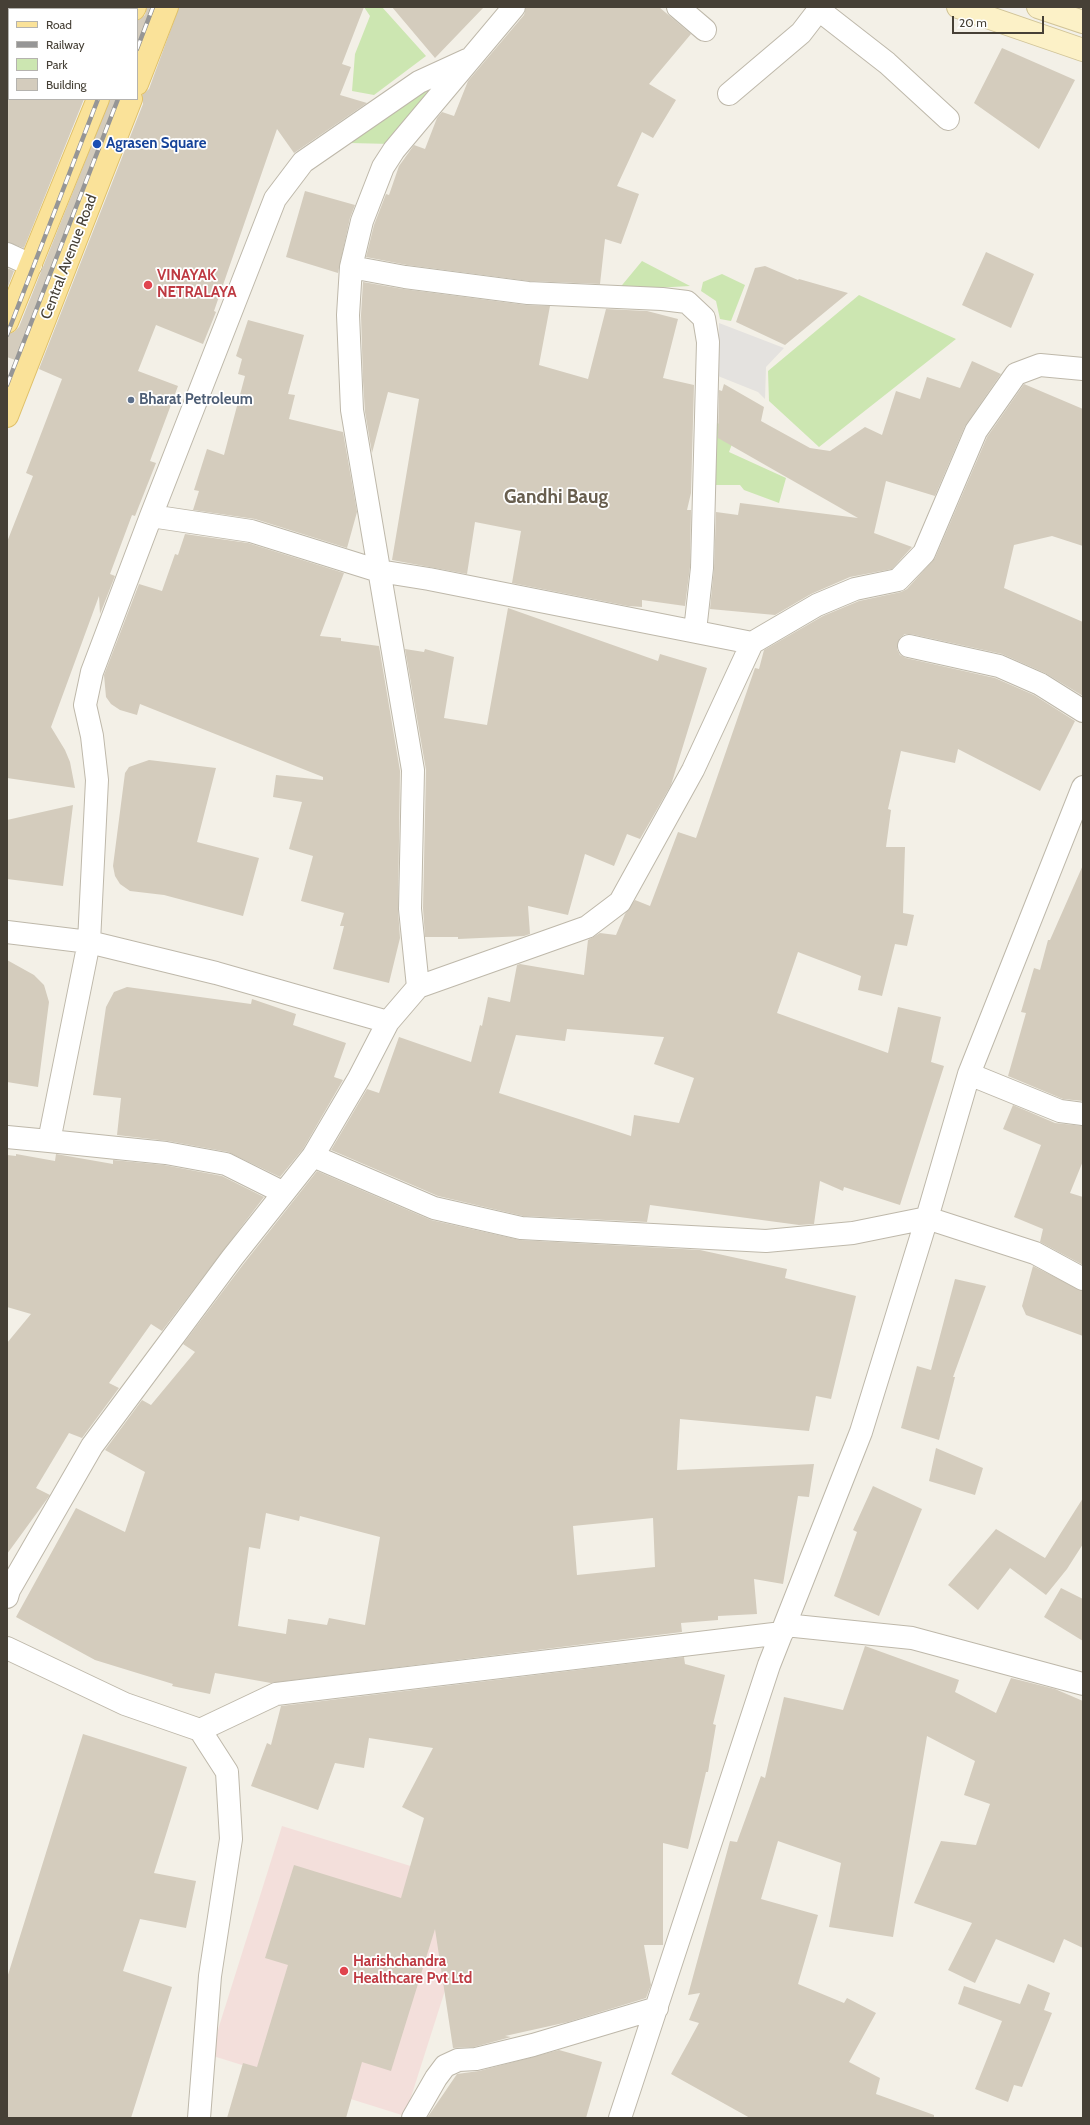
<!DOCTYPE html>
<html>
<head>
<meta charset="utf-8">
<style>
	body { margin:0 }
	#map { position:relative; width:1090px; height:2125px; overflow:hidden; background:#f3f0e7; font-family:Cabin,sans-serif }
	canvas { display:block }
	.frame { position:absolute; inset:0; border:8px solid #464036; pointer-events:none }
	.legend { position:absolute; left:8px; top:8px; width:130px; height:92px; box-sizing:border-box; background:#fff; border:1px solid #b5b3af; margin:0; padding:5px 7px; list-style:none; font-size:12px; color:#464036 }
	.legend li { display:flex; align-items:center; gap:8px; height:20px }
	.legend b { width:20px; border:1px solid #b5b3af }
	.scale { position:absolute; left:952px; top:16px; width:92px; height:18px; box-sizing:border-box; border:2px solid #464036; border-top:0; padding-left:5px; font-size:12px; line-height:14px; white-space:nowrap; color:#464036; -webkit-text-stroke:3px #fff; paint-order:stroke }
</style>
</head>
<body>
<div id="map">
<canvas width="1090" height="2125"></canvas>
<div class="frame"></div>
<ul class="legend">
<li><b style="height:5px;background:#fae299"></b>Road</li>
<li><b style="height:5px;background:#969696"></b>Railway</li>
<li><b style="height:11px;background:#cce6b1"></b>Park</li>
<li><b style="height:11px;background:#d4ccbd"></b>Building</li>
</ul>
<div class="scale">20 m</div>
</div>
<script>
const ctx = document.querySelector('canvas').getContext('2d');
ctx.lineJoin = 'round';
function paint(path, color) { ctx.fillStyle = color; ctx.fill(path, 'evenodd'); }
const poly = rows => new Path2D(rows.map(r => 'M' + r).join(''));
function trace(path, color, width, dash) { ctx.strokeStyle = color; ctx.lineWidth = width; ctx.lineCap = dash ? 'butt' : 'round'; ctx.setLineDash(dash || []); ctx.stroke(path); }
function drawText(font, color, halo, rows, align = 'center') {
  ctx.font = font + ' Cabin,sans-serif'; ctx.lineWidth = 3.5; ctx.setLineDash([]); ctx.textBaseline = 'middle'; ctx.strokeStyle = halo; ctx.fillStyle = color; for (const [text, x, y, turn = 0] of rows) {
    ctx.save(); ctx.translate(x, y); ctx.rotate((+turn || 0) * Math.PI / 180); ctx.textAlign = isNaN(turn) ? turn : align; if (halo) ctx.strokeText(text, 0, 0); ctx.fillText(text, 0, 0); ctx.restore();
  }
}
const medical = poly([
	[282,1826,478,1887,405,2116,210,2055]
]);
const green = poly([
	[364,7,382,7,426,56,374,95,352,91,355,54,370,16],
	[432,85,437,85,391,144,350,143],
	[642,261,690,286,618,290],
	[722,274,745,285,731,321,720,319,716,301,701,291,703,282],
	[859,295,956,339,819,447,769,401,768,371],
	[717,423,737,431,729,452,786,478,779,503,744,490,740,485,713,485]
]);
const parking = poly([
	[719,323,784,348,766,367,765,399,758,392,718,376]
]);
const building = poly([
	[147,7,154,7,137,50,137,21,145,15],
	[179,7,364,7,342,64,351,67,340,95,367,103,294,153,277,129,214,311,216,312,203,344,156,325,138,371,178,386,150,461,156,463,135,516,132,515,110,574,115,576,100,614,99,596,51,727,65,750,70,762,75,788,7,778,7,542,33,476,26,473,62,379,39,369,143,104,142,95,149,89],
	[392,7,484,7,435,58],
	[526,7,659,7,691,34,649,84,676,100,653,138,642,132,617,186,639,194,621,244,605,239,600,284,529,281,407,265,366,257,374,225,386,194,389,195,399,166,414,145,425,149,437,118,442,112,454,116,468,81,524,15],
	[1002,48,1075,80,1039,149,974,103],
	[7,99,84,99,24,248,7,242],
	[110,99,118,99,15,360,7,357,7,334,14,332,19,327],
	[305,191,355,205,350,218,338,273,286,257],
	[986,252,1034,274,1011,328,962,305],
	[765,266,798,280,799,279,848,293,785,345,736,322,755,268],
	[7,268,14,271,7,289],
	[363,282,403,289,526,305,550,306,539,365,588,379,606,309,647,311,678,319,663,378,694,385,691,493,687,510,691,510,690,567,685,606,642,600,642,607,628,606,512,583,521,531,475,522,467,574,392,560,419,399,388,392,372,453,365,412,363,381,361,315],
	[248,320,304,335,288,394,295,395,289,419,343,432,357,512,347,548,255,519,193,510,199,491,194,490,207,449,224,455,245,376,238,374,242,359,236,356],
	[972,361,1001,374,965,426,935,496,886,481,874,533,912,547,892,569,850,577,811,594,775,615,710,609,714,568,716,512,738,515,740,503,858,518,718,438,719,390,722,391,724,384,764,407,761,421,810,448,830,451,865,427,882,435,896,391,920,399,927,377,960,388],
	[1024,384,1083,409,1083,546,1052,536,1014,545,1004,588,1083,622,1083,696,1045,673,1002,654,911,634,905,634,900,638,897,649,900,655,906,658,995,678,1034,695,1075,721,1040,791,958,749,955,763,901,751,888,809,891,810,886,847,905,847,903,913,914,915,907,946,895,944,882,996,858,990,861,976,798,952,777,1013,888,1053,898,1007,941,1017,931,1062,944,1066,900,1205,844,1187,843,1191,820,1181,814,1224,799,1225,650,1205,647,1222,523,1216,438,1196,331,1150,367,1089,379,1093,399,1037,471,1062,480,1025,482,1026,488,997,510,1002,517,965,520,964,584,975,588,940,600,933,616,935,625,914,635,900,650,906,678,832,696,838,755,668,759,669,764,650,823,616,859,601,901,592,907,589,935,558,987,437],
	[567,1029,664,1037,654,1064,694,1078,679,1123,634,1115,631,1136,499,1093,516,1035,565,1041],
	[185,534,248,543,344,573,320,636,341,638,341,641,379,646,400,771,398,909,400,938,389,983,333,969,344,926,340,926,344,913,301,901,313,856,289,849,302,802,273,797,276,775,323,780,323,777,140,704,137,715,120,710,111,704,106,697,104,675,139,584,162,591,175,554,178,555],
	[508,608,658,661,660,654,707,668,671,785,640,839,627,834,614,866,585,854,568,915,528,906,530,934,524,936,458,939,458,937,425,937,423,908,426,770,405,649,424,652,425,649,454,657,444,718,487,725],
	[149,760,216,768,197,842,259,858,243,916,164,895,130,891,120,884,115,876,113,866,125,773,129,767],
	[73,805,63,886,7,879,7,820],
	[1083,865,1083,1101,1063,1099,1008,1076,1026,1013,1021,1012,1034,968,1040,970,1048,940,1050,940],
	[7,960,34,975,44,985,49,1002,38,1087,7,1082],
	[127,987,251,1004,252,999,296,1014,293,1025,346,1043,334,1077,343,1080,303,1149,280,1177,228,1152,168,1141,117,1135,121,1098,93,1095,106,1007,114,992],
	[1013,1105,1055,1123,1083,1126,1083,1161,1070,1193,1083,1197,1083,1265,1040,1242,1043,1229,1014,1217,1041,1145,1003,1129],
	[16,1154,55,1161,56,1154,113,1164,113,1160,164,1165,222,1176,264,1197,162,1331,151,1324,109,1383,119,1388,82,1438,69,1433,36,1488,50,1495,7,1554,7,1343,31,1314,7,1307,7,1155,16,1156],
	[317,1171,431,1220,520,1240,700,1250,787,1269,785,1278,856,1296,831,1399,816,1396,809,1431,680,1419,677,1470,814,1464,809,1497,798,1496,783,1584,754,1579,757,1614,718,1616,718,1620,681,1623,682,1632,271,1683,215,1673,210,1694,172,1686,173,1684,95,1660,16,1617,76,1508,125,1532,145,1472,105,1450,142,1400,151,1405,195,1352,183,1344,242,1266],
	[266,1513,299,1521,300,1516,380,1537,365,1625,329,1618,327,1625,288,1619,286,1634,238,1626,249,1547,260,1549],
	[653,1518,655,1567,577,1575,573,1526],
	[1033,1266,1083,1291,1083,1336,1026,1315,1022,1306],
	[955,1279,986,1286,953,1377,955,1377,939,1440,901,1428,917,1366,931,1370],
	[936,1448,983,1468,975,1495,929,1481],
	[873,1486,922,1509,879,1616,834,1596,857,1532,853,1530],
	[1083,1498,1083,1544,1067,1569,1046,1595,1010,1568,978,1610,948,1585,996,1529,1045,1558],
	[1061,1588,1083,1599,1083,1641,1044,1617],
	[865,1646,959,1680,955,1692,996,1713,1011,1678,1055,1689,1083,1701,1083,1948,1064,1939,1054,1963,996,1939,975,1983,948,1970,972,1923,914,1903,941,1841,976,1845,990,1804,964,1795,975,1761,927,1736,893,1937,829,1927,841,1863,778,1841,761,1899,818,1915,798,1984,844,2003,847,1998,876,2013,849,2062,880,2078,876,2094,934,2115,934,2118,750,2118,671,2074,699,2023,689,2020,700,1993,688,1995,730,1841,737,1842,761,1776,765,1778,784,1697,843,1710],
	[684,1657,685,1664,725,1675,713,1724,716,1725,708,1772,706,1772,688,1849,663,1843,663,1945,644,1945,651,1985,646,1998,568,2022,505,2036,511,2037,474,2047,453,2048,435,1929,391,2071,362,2062,346,2118,227,2118,243,2063,257,2067,288,1965,265,1958,294,1865,401,1898,424,1818,402,1807,433,1748,369,1738,364,1768,335,1763,318,1810,251,1786,267,1743,271,1745,281,1706],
	[83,1734,187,1767,154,1873,196,1881,186,1928,140,1919,123,1971,172,1987,131,2118,7,2118,7,1978],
	[1028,1984,1050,1993,1044,2010,1052,2013,1022,2087,1014,2085,1008,2102,975,2089,1002,2021,958,2004,964,1986,1020,2004],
	[559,2050,602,2062,586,2118,427,2118,457,2074,479,2071]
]);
const minor = poly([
	[678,7,705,30],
	[819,10,887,63,948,119],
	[729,94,801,33,821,7],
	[7,254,31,265],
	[351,267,405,277,528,293,662,299,687,302,704,318,708,342,702,568,695,631],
	[151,516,251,531,379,571,429,579,752,643,693,770,620,902,587,927,418,987],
	[752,643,817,605,855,589,898,580,924,553,976,431,1016,374,1040,365,1083,369],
	[909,646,999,666,1040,684,1083,711],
	[7,932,89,942,216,973,388,1022],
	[969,1074,1060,1111,1083,1114],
	[7,1137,49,1141,89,942,97,780,92,736,85,705,92,672,151,516,275,199,303,162,419,82,467,60],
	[49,1141,166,1153,226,1164,282,1192],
	[313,1156,434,1208,521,1228,766,1241,853,1233,927,1218,1035,1253,1083,1279],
	[7,1597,9,1590,92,1446,232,1258,313,1156,359,1078,388,1022,418,987,410,909,413,770,352,410,348,315,351,267,362,221,383,167,394,150,514,7],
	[785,1625,912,1638,1083,1684],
	[7,1648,125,1704,200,1730,227,1772,231,1839,210,1976,199,2118],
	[200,1730,276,1694,782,1633],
	[413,2118,436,2078,445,2066,458,2060,476,2059,533,2045,657,2008],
	[620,2118,769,1665,861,1432,927,1218,969,1074,1083,787]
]);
const secondary = poly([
	[958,7,1083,50],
	[1038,7,1083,22]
]);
const primary = poly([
	[134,9,135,7],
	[137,84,167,7],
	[7,322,98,99],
	[7,416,131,99]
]);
const rail = poly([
	[133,9,134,7],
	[137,49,153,7],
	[7,335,98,99],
	[7,385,118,99]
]);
const markers = [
	[97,144,5,"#1a4fb4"],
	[148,285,5,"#e0444e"],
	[131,400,4,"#5c6f8a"],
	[344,1971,5,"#e0444e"]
];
const transitNames = [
	["Agrasen Square",106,144]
];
const streetNames = [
	["Central Avenue Road",69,257,-69]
];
const healthNames = [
	["VINAYAK",157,276],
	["NETRALAYA",157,293],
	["Harishchandra",353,1962],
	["Healthcare Pvt Ltd",353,1979]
];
const serviceNames = [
	["Bharat Petroleum",139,400]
];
const districtNames = [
	["Gandhi Baug",556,497]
];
paint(medical, '#f3dfdb');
paint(green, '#cce6b1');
paint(parking, '#e4e2df');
paint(building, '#d4ccbd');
trace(minor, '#beb8aa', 24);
trace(secondary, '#d1c498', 24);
trace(primary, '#dfc069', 24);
trace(minor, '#fff', 22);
trace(secondary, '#fcf1c7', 22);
trace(primary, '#fae299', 22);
trace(rail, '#969696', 4.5);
trace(rail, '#fff', 3, [9]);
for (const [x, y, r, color] of markers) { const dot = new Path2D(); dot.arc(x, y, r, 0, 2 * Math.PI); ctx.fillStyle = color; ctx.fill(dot); trace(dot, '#fff', 1.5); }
drawText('bold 15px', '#164399', '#fff', transitNames, 'left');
drawText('15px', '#464036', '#fff', streetNames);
drawText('bold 15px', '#be3a42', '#fff', healthNames, 'left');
drawText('bold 15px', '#4e5e75', '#fff', serviceNames, 'left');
drawText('bold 19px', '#685e4e', '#fff', districtNames);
</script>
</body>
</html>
